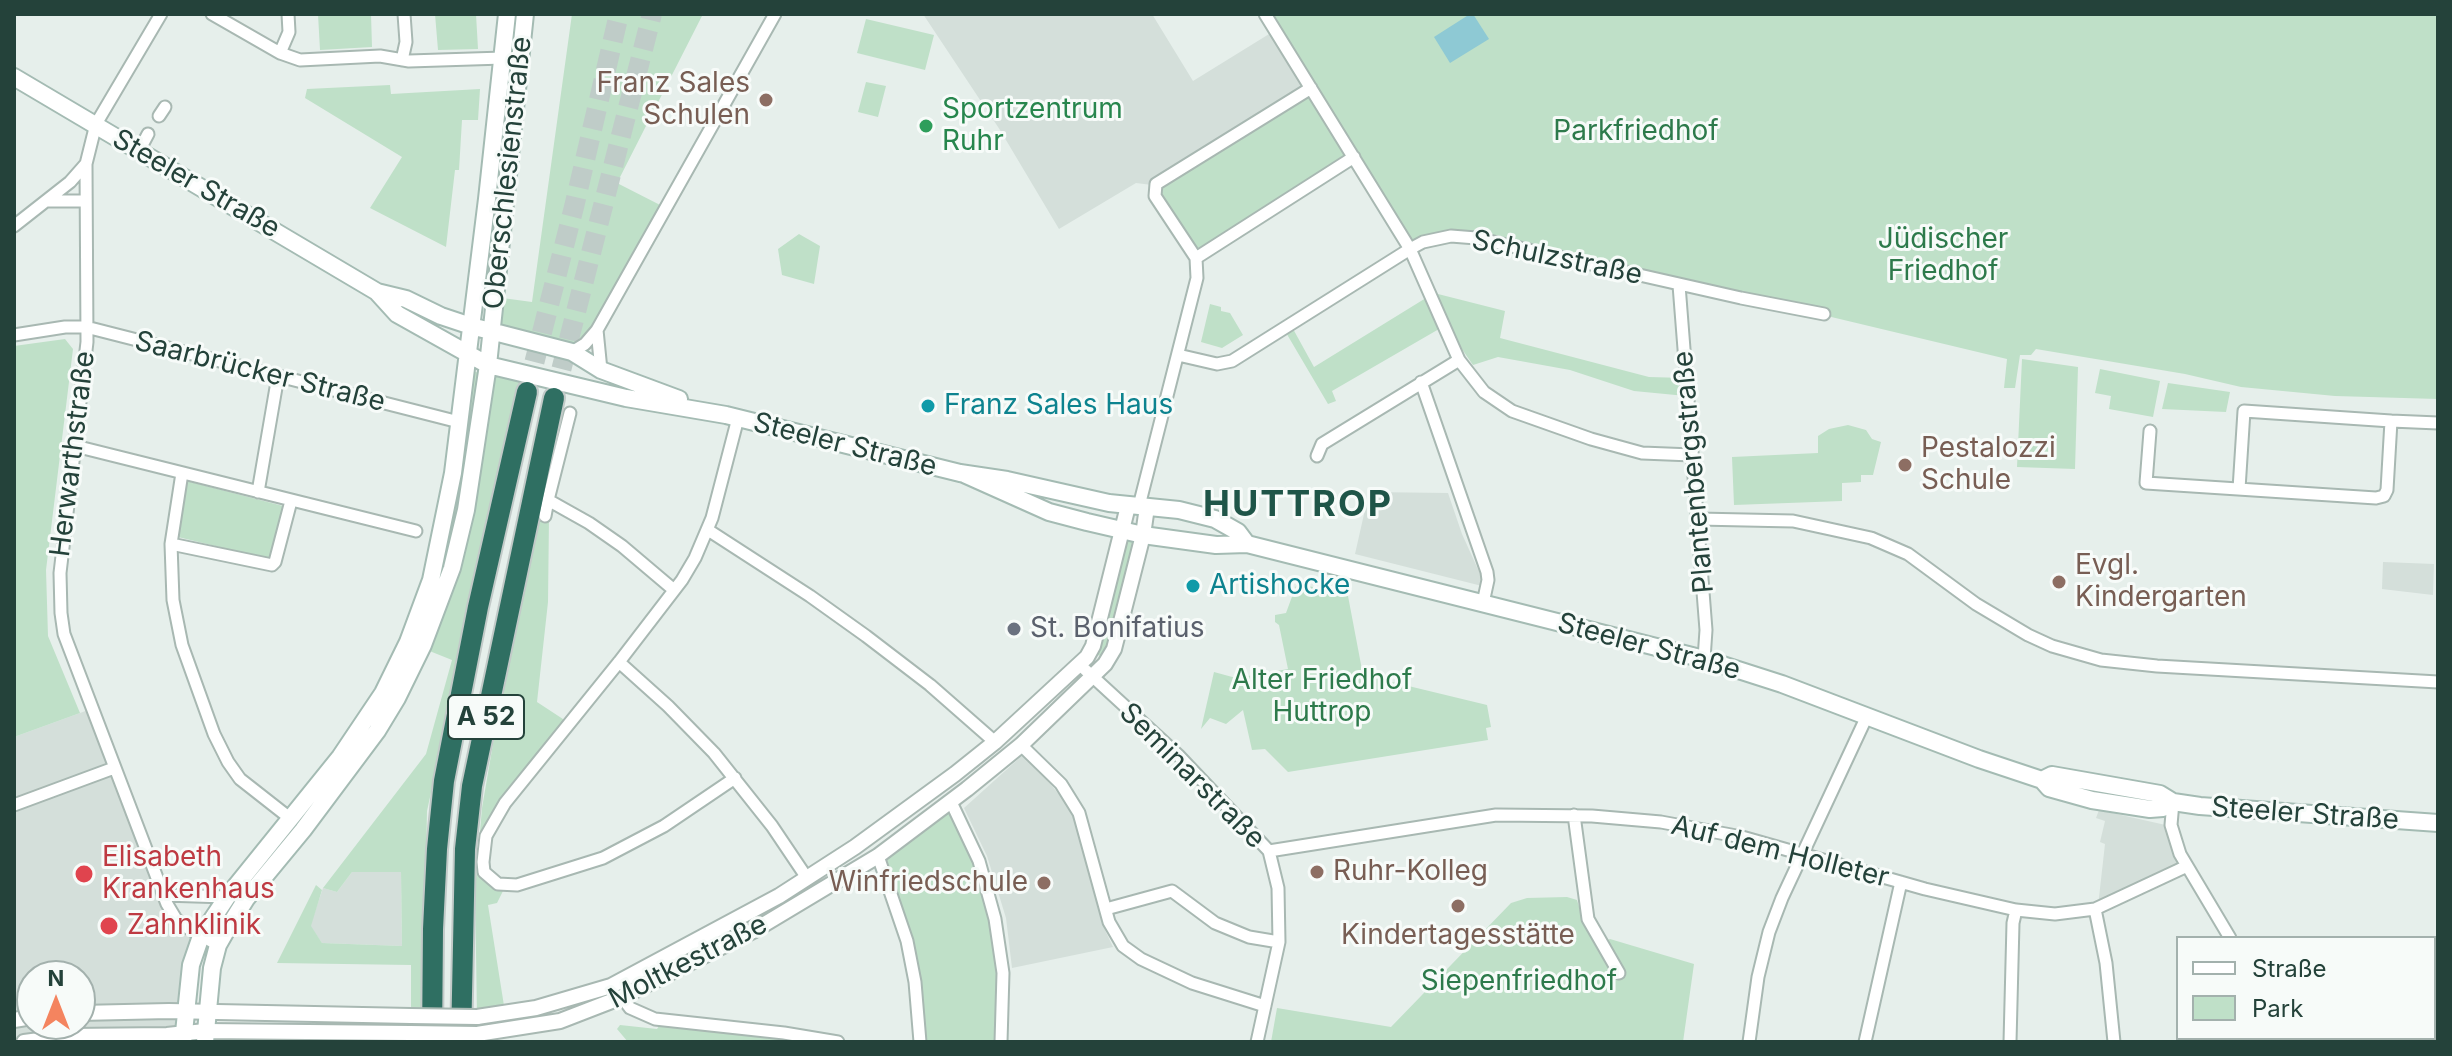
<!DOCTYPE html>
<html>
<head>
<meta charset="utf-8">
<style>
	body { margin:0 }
	#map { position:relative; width:2452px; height:1056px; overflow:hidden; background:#e6efeb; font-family:Inter,sans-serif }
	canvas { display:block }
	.frame { position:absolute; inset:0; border:16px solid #24423a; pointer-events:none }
	.legend { position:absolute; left:2176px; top:936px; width:260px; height:104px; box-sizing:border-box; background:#f7fbf9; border:2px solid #a3b1ad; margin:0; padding:10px 14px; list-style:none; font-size:24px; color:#24423a }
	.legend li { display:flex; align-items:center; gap:16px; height:40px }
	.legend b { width:40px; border:2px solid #a3b1ad }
	.north { position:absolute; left:16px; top:960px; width:80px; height:80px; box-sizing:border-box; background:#f7fbf9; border:2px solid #a3b1ad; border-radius:50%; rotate:0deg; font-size:22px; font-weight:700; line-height:32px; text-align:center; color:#24423a }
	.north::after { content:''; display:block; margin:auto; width:28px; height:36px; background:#f4845f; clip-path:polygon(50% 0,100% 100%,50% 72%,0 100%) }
</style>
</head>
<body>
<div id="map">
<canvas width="2452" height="1056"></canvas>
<div class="frame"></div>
<ul class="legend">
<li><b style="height:10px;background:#fff"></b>Straße</li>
<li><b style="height:22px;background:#bfe0c8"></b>Park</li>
</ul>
<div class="north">N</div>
</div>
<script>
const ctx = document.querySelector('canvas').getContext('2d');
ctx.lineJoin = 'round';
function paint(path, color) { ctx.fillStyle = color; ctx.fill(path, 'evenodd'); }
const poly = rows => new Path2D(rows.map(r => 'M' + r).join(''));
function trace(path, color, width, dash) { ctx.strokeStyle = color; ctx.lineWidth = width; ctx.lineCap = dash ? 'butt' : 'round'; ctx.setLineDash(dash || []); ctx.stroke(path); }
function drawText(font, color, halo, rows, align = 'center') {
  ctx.font = font + ' Inter,sans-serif'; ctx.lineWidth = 6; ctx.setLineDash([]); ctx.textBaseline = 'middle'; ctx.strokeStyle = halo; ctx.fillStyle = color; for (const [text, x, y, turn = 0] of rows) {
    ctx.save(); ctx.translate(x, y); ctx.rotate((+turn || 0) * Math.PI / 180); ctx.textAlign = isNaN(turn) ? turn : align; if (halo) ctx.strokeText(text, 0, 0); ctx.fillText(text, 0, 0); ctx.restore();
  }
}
const built = poly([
	[923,14,1152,14,1193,81,1274,31,1309,88,1152,185,1136,183,1059,229,1000,130],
	[1369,492,1448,493,1462,534,1486,587,1355,554],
	[2383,562,2434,564,2433,595,2382,589],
	[91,709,166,904,200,936,184,1032,14,1042,14,737],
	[32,976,80,976,80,1024,32,1024],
	[1025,753,1075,814,1105,930,1113,947,1012,968,1006,918,987,856,964,808],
	[2099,810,2170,826,2184,866,2098,906,2105,844,2100,842,2105,821,2096,818],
	[352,872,401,872,402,946,322,943,310,926,323,888,337,892]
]);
const green = poly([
	[318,14,371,14,372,47,320,50],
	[435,14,476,14,478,49,438,50],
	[572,14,703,14,617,183,666,208,581,348,492,331,495,297,532,302],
	[1267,14,2438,14,2438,399,2335,396,2241,387,2185,374,2036,349,2031,355,2020,355,2015,388,2004,388,2007,359,1823,315,1475,237,1411,247],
	[866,19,934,35,925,70,857,53],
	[866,82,886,86,878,117,858,112],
	[390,85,391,94,480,89,478,120,462,120,459,170,455,170,446,247,370,208,402,157,305,98,307,89],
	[1310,88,1354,157,1196,257,1155,194,1156,184],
	[799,234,820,246,814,284,782,275,778,249],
	[1434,293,1505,311,1500,338,1649,377,1685,378,1686,396,1634,391,1570,370,1498,357,1473,365,1450,332,1439,329,1332,391,1336,401,1328,404,1285,331,1292,327,1314,367],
	[1210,304,1221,307,1221,311,1230,313,1243,335,1222,348,1201,342],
	[65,339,73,349,46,570,48,636,80,713,14,737,14,346],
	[2022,359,2078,367,2075,469,2017,467],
	[488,366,521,374,427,811,423,1015,411,1015,411,965,277,963,316,885,322,890,311,926,322,943,402,946,401,872,352,872,337,892,323,888,426,754,452,660,422,648,423,606,466,369,486,375],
	[2100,369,2160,381,2153,417,2109,409,2111,396,2095,393],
	[2168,383,2230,392,2226,412,2162,409],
	[1848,425,1866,430,1872,439,1881,442,1873,475,1861,475,1861,482,1842,483,1842,501,1734,505,1732,457,1818,453,1818,436,1829,429],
	[187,481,283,506,269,559,178,537],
	[549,517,548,602,537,702,569,723,504,803,482,862,505,887,497,903,488,905,505,1012,477,1016,475,889,482,808,502,691,540,519],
	[1123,537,1134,540,1104,656,1095,655],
	[1297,583,1348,596,1363,675,1487,705,1491,727,1486,728,1488,740,1288,772,1265,749,1252,750,1243,710,1226,724,1210,718,1201,729,1214,672,1236,678,1288,669,1279,625,1275,622,1275,615,1286,613],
	[949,805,974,862,992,921,999,973,997,1042,921,1042,916,982,878,856],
	[1567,897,1577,900,1584,923,1601,949,1605,941,1610,939,1694,964,1683,1042,1271,1042,1277,1008,1391,1027,1511,903,1527,898],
	[661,1023,835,1042,628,1042,617,1029,620,1025,657,1029]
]);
const water = poly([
	[1470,14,1473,14,1489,39,1450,63,1434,37]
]);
const motorwayTunnel = poly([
	[527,391,574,207,619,14],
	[554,398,652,14]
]);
const minor = poly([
	[161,14,96,124,86,164,87,342,60,573,61,613,64,634,167,904,176,919,186,927,218,945],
	[212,14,280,53,300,60,380,56,409,61,503,58],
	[1265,14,1410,249,1459,360,1484,392,1512,411,1591,439,1642,453,1692,455],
	[280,53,289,32,288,14],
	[402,60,406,42,404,14],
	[159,116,165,107],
	[139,151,148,134],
	[46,201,85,201],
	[14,226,70,182,85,165],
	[1196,258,1155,196,1156,184,1311,88],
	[1196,258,1354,157],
	[1679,285,1706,630,1704,659],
	[597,330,601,370],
	[14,335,65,327,86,327,459,422],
	[572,352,585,344,597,330,775,14],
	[1178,355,1217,364,1232,361,1410,249,1423,242,1451,236,1476,238,1741,298,1824,314],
	[1421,382,1487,572,1488,580,1483,603],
	[570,413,548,500,589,523,622,546,674,590],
	[2391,421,2438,423],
	[2150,431,2146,483,2376,498,2384,496,2387,490,2391,421,2244,411,2239,489],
	[75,446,416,531],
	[1317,456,1322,444,1459,360],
	[182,473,171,544,173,600,182,645,214,734,228,762,240,779,291,819],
	[258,492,278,376],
	[1139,506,1197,278,1196,258],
	[545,516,548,500],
	[1698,519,1793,521,1871,538,1908,554,1976,604,2028,635,2052,646,2101,660,2157,666,2438,682],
	[708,530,810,596,866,636,930,685,995,742],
	[171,544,272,565,275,562,291,501],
	[619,662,668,706,714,753,772,826,807,878],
	[1080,665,1178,755,1269,851,1278,888,1279,942,1257,1042],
	[1021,745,1061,784,1079,813,1109,922,1123,946,1141,959,1192,983,1265,1006],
	[735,778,664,826,603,858,517,885,498,884,484,872,483,862,486,836,505,803,619,662,682,580,695,558,712,518,738,418],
	[951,802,979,861,995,919,1003,973,1001,1042],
	[2173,802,2171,825,2180,854,2230,938],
	[14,805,114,768],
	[1574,815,1588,919,1619,973],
	[1269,851,1496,815,1592,816,1661,822,1742,837,1925,889,2016,910,2055,914,2095,909,2185,867],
	[878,856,907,941,915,982,920,1042],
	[163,895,227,897],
	[1106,909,1172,891,1215,923,1249,937,1279,942],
	[2095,909,2106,963,2114,1042],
	[2434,983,2438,979],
	[622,997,630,1008,655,1019,784,1033,838,1042],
	[2318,1038,2320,1042],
	[1749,1042,1758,977,1769,932,1782,898,1867,716],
	[1865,1042,1901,882],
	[2010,1042,2013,923,2016,910],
	[2356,1042,2362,1038]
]);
const tertiary = poly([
	[80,1013,169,1011,411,1016],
	[477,1017,536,1008,611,986,779,896,855,847,955,774,995,742,1087,657,1093,646,1128,506],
	[14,1020,32,1017],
	[477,1034,560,1021,622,997,753,931,878,856,967,789,1021,745,1105,664,1114,649,1143,535,1147,507],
	[24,1042,71,1036,167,1035,205,1031,410,1033]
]);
const secondary = poly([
	[14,77,384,296],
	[377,292,397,314,488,365,626,398,726,415,960,473,1007,480,1109,503,1179,510,1215,519,1238,532,1247,544],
	[377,292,406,299,441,316,471,326,572,352,601,370,679,399],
	[964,474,1049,512,1087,522,1143,535,1216,545,1247,544,1704,659,1782,684,1979,759,2042,780,2049,788,2092,800,2150,809,2163,808,2173,802],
	[2042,780,2052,775,2160,794,2173,802,2200,806,2438,823],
	[183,1042,191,965,201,936,227,897,340,757,383,693,408,642,431,580,453,473,487,199,507,14],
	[205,1042,212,968,218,945,226,931,246,899,303,830,377,731,397,698,423,645,452,568,466,510,488,365,525,14]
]);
const motorway = poly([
	[432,1042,433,929,437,849,444,781,478,607,527,392],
	[461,1042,465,849,472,786,554,398]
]);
const tertiaryBridge = poly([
	[411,1016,477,1017],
	[410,1033,477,1034]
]);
const markers = [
	[766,100,8,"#8d6e63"],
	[926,126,8,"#2e9e5b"],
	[928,406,8,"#0f9aa8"],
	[1905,465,8,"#8d6e63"],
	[2059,582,8,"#8d6e63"],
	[1193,586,8,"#0f9aa8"],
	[1014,629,8,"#6b7280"],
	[1317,872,8,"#8d6e63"],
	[84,874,10,"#e0444e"],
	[1044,883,8,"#8d6e63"],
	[1458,906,8,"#8d6e63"],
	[109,926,10,"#e0444e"]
];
const shields = [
	[486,717,76]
];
const shieldNames = [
	["A 52",486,717]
];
const educationNames = [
	["Franz Sales",750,84,"right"],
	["Schulen",750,116,"right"],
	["Pestalozzi",1921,449],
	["Schule",1921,481],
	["Evgl.",2075,566],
	["Kindergarten",2075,598],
	["Ruhr-Kolleg",1333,872],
	["Winfriedschule",1028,883,"right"],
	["Kindertagesstätte",1458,936,"center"]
];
const leisureNames = [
	["Sportzentrum",942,110],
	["Ruhr",942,142]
];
const parkNames = [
	["Parkfriedhof",1636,132],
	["Jüdischer",1943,240],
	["Friedhof",1943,272],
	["Alter Friedhof",1322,681],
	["Huttrop",1322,713],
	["Siepenfriedhof",1519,982]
];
const streetNames = [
	["Oberschlesienstraße",508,173,-84],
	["Steeler Straße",196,184,30],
	["Schulzstraße",1557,258,12],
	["Saarbrücker Straße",260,372,14],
	["Steeler Straße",845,445,14],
	["Herwarthstraße",73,454,-83],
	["Plantenbergstraße",1694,472,-95],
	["Steeler Straße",1649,647,15],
	["Seminarstraße",1192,776,45],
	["Steeler Straße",2305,814,4],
	["Auf dem Holleter",1780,852,14],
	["Moltkestraße",688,962,-27]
];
const cultureNames = [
	["Franz Sales Haus",944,406],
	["Artishocke",1209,586]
];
const worshipNames = [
	["St. Bonifatius",1030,629]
];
const healthNames = [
	["Elisabeth",102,858],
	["Krankenhaus",102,890],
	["Zahnklinik",127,926]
];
const districtNames = [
	["HUTTROP",1298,505]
];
paint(built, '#d4dfda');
paint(green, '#bfe0c8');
paint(water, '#8ec9d4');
trace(motorwayTunnel, '#bfccc8', 20, [20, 10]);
trace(minor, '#a8b8b2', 15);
trace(tertiary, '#a8b8b2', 18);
trace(secondary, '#a4bbb3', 20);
trace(motorway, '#c2cac8', 24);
trace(minor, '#fff', 11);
trace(tertiary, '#fff', 14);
trace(secondary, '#fff', 16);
trace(motorway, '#2f6f62', 20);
trace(tertiaryBridge, '#a8b8b2', 18, []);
trace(tertiaryBridge, '#fff', 14);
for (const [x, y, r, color] of markers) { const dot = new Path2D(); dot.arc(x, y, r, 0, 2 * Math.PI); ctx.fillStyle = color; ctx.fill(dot); trace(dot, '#f7fbf9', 3); }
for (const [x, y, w] of shields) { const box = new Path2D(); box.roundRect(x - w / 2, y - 22, w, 44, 6); ctx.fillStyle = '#f7fbf9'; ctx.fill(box); trace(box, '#24423a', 2); }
drawText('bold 26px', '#24423a', null, shieldNames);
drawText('28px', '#785e54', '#f7fbf9', educationNames, 'left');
drawText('28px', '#27864d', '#f7fbf9', leisureNames, 'left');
drawText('28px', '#2d7a4b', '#f7fbf9', parkNames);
drawText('28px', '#24423a', '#f7fbf9', streetNames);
drawText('28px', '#0d838f', '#f7fbf9', cultureNames, 'left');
drawText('28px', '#5b616d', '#f7fbf9', worshipNames, 'left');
drawText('28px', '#be3a42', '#f7fbf9', healthNames, 'left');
ctx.letterSpacing = '2px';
drawText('bold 36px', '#1f5548', '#f7fbf9', districtNames);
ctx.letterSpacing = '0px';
</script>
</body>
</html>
